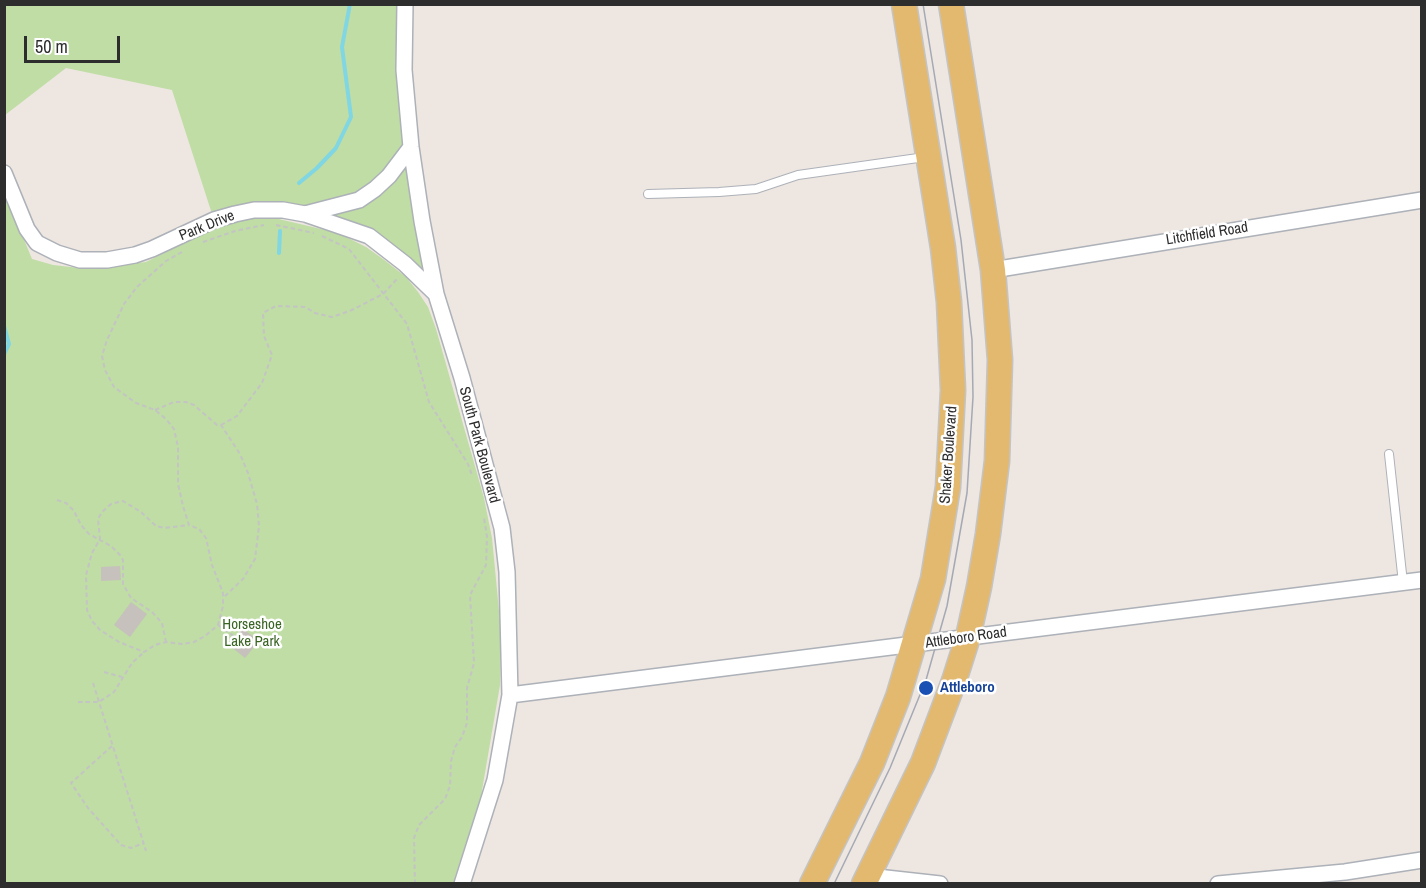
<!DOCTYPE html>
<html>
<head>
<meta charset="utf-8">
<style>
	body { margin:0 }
	#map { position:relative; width:1426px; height:888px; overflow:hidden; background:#ede6e1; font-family:"Archivo Narrow",sans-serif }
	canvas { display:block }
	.frame { position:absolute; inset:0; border:6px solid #2d2d2d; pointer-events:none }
	.scale { position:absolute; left:24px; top:36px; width:96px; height:27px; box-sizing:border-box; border:3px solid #2d2d2d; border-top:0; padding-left:8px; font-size:18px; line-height:21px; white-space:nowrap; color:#2d2d2d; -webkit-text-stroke:4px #fff; paint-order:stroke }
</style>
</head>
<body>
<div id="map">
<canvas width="1426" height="888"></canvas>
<div class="frame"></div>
<div class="scale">50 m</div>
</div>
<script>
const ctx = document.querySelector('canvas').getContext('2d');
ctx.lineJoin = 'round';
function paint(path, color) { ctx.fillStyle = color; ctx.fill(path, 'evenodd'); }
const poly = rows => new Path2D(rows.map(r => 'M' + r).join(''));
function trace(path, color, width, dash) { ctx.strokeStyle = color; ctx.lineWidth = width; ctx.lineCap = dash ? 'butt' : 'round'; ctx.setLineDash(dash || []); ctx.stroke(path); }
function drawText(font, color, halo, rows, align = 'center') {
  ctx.font = font + ' "Archivo Narrow",sans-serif'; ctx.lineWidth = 5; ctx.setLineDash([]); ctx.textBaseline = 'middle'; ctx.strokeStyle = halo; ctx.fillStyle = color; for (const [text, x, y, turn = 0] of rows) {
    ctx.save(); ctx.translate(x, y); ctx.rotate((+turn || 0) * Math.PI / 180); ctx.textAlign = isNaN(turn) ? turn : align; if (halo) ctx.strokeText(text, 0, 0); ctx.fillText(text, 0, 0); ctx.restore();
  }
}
const green = poly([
	[5,5,405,5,404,70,436,294,369,236,305,214,214,220,172,90,66,68,5,115],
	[4,191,32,259,53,265,88,269,146,262,212,229,242,220,266,216,338,233,366,247,383,259,406,277,418,292,428,307,436,329,484,498,492,538,501,632,500,685,481,796,453,883,5,883]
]);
const stream = poly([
	[299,183,317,168,336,148,351,117,342,47,350,4],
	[279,253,280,231],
	[4,326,9,344,4,354]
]);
const building = poly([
	[120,566,121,580,101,581,101,567],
	[131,602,147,614,130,637,114,625],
	[242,628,259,641,245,658,229,645]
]);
const path = poly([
	[276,225,314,233],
	[322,236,349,249,407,324,429,402,468,464,472,475],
	[203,242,235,231,264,225],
	[182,252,166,261,137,287,124,304,107,340,102,356,105,370,114,387,136,403,155,410,166,419,174,429,178,447,178,484,183,506,189,525,199,529,206,538,212,565,223,593,223,606,218,625,205,636,194,642,182,644,166,642,155,645,144,652,119,642,100,630,92,621,87,610,86,575,92,553,100,539,98,519,102,512,111,504,123,501,141,512,156,526,164,528,189,525],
	[155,410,174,402,186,402,194,405,217,425,221,425,240,454,248,473,257,504,259,526,255,559,243,579,223,598],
	[221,425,237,416,262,383,272,355,264,336,263,313,276,306,305,307,315,313,332,317,352,310,383,294,398,278],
	[57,500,66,503,74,511,81,525,89,534,111,546,120,555,123,560,123,584,131,598,152,612,162,623,166,642],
	[218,625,235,637],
	[104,672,122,677],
	[93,683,146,851],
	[78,702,99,702,114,692,132,663,144,652],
	[112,746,71,783,88,808,121,845,131,848,144,843],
	[415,884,414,838,419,825,445,799,450,786,451,761,455,747,462,737,467,723,467,688,474,663,470,595,486,565,487,537,484,518]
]);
const service = poly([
	[648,194,719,192,756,189,798,175,925,157],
	[1389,454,1403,583]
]);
const minor = poly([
	[405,4,404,70,411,147,422,221,436,294,462,378,502,528,507,572,510,695,495,780,462,884],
	[4,173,27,229,37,243,57,253,80,260,107,260,135,255,152,249,214,220,235,214,254,210,283,210,305,214,369,236,405,264,436,294],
	[305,214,359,200,375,189,389,176,411,147],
	[993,270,1422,200],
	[510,695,1422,580],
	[868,876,940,884],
	[1218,884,1345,872,1422,860]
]);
const primary = poly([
	[812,884,872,763,898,697,933,579,948,487,953,390,949,302,943,248,904,4],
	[864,884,923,763,954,681,968,637,979,587,988,534,997,461,1000,360,993,270,951,4]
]);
const tram = poly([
	[834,884,890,768,926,680,947,606,967,493,973,397,972,340,961,240,923,4]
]);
const markers = [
	[926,688,8,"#1a4fb4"]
];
const streetNames = [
	["Park Drive",207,226,-22],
	["Litchfield Road",1207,234,-9],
	["South Park Boulevard",479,445,75],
	["Shaker Boulevard",949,455,-86],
	["Attleboro Road",966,638,-8]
];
const parkNames = [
	["Horseshoe",252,625],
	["Lake Park",252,642]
];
const transitNames = [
	["Attleboro",940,688]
];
paint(green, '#bfdda4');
trace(stream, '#80d6e3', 4);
paint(building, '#c6c1bc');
trace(service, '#adb1b8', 10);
trace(minor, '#adb1b8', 18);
trace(primary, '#c4c4c4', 27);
trace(path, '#c4c4c4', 2, [4.5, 3]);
trace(service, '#fff', 8);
trace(minor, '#fff', 15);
trace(primary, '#e3b970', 24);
trace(tram, '#a4a9b5', 1.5);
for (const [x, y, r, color] of markers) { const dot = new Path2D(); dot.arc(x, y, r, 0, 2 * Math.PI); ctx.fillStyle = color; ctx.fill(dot); trace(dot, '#fff', 2); }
drawText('15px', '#2d2d2d', '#fff', streetNames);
drawText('15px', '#396423', '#fff', parkNames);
drawText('bold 15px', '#164399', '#fff', transitNames, 'left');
</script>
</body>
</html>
